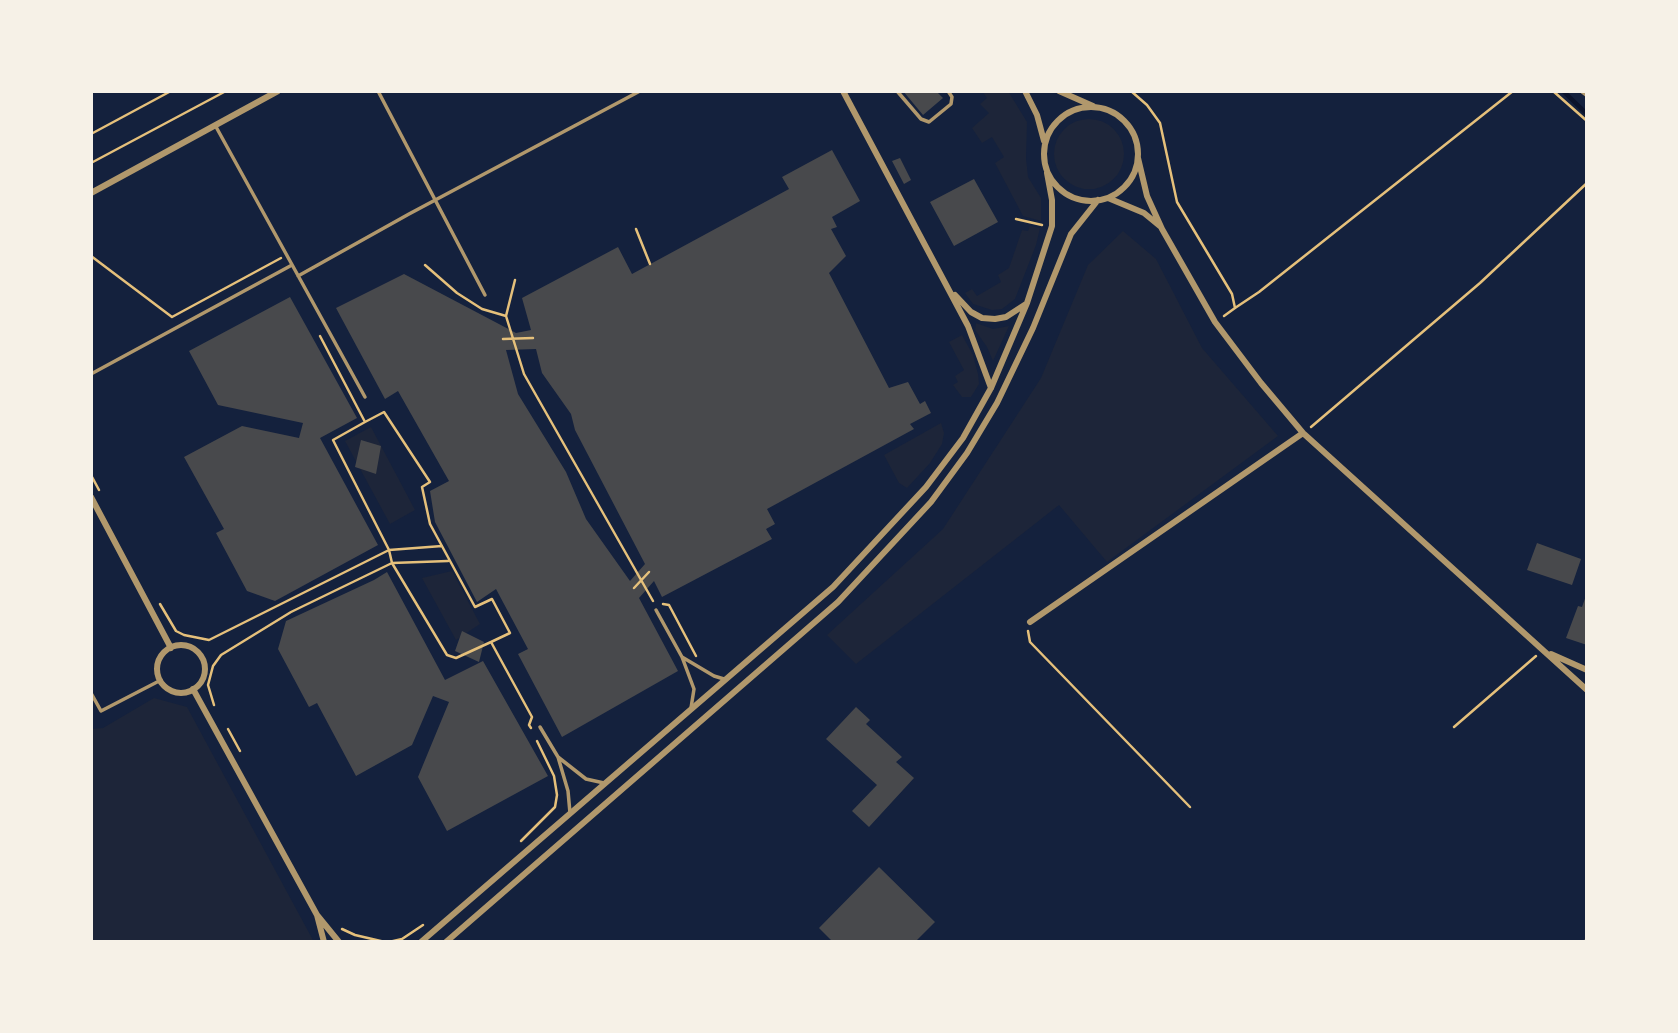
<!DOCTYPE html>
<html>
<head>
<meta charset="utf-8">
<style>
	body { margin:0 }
	#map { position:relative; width:1678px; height:1033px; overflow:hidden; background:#14213d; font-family:"PT Sans",sans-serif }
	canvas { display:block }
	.frame { position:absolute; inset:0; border:93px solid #f6f1e7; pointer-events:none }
</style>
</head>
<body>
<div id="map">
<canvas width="1678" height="1033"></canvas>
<div class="frame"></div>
</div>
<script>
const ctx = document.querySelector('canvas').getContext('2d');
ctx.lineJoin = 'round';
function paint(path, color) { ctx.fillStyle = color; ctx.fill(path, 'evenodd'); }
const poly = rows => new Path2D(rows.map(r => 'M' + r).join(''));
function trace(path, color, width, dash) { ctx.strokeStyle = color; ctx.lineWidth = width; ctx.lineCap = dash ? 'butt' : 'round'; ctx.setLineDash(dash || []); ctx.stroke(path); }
const green = poly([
	[982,91,1008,91,1027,122,1026,158,1028,177,1041,198,1041,221,1023,216,995,163,1004,157,992,137,982,143,972,128,989,113,980,104,987,98],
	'1054 154a35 35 0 1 1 70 0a35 35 0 1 1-70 0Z',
	[1030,226,1040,228,1036,245,1015,299,1002,309,992,310,973,304,965,293,972,289,977,296,1001,282,998,275,1009,268,1022,230,1028,231],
	[1123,231,1156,259,1202,348,1278,436,1107,562,1059,505,856,664,827,635,943,529,1041,378,1088,265],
	[976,323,993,329,1009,326,993,361,987,347,975,330],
	[962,335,973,355,978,374,979,384,971,397,962,397,953,385,958,382,955,376,964,370,949,342],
	[941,423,944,433,942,444,930,463,907,488,899,483,884,455],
	[371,427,415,510,390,524,345,441],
	[452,571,480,624,456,640,422,578],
	[154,698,187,707,314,942,91,942,91,729,103,728]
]);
const stream = poly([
	[1563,91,1587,114]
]);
const building = poly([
	[903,91,936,91,943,98,923,115],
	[832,150,860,201,832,217,837,227,831,229,846,256,829,273,889,388,908,382,920,404,925,401,931,413,910,424,914,429,767,509,775,524,766,529,772,539,662,597,654,581,639,598,678,671,562,737,518,654,528,649,496,589,477,602,435,522,430,491,449,481,398,391,385,399,336,308,404,274,516,333,531,330,522,298,618,247,632,274,789,189,782,177],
	[536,349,542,373,571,414,575,430,645,564,630,581,586,519,566,472,518,394,506,350],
	[900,158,911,180,904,184,892,161],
	[974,179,998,222,954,246,930,202],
	[290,297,357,418,320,438,378,545,275,601,247,591,216,533,224,529,184,457,242,426,299,438,303,423,218,405,189,351],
	[361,440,381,446,376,474,355,467],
	[1537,543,1581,559,1572,585,1527,570],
	[387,572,445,680,483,661,548,776,447,831,418,777,449,702,433,696,412,745,356,776,317,703,309,707,278,649,286,621,374,580],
	[1587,593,1587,645,1566,638,1578,606,1582,607],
	[462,631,484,642,479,662,455,651],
	[856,707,870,720,866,724,902,757,896,762,914,778,869,827,852,811,877,785,826,739],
	[879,867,935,922,915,942,833,942,819,928]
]);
const path = poly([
	[1131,91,1147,105,1160,123,1177,202,1232,294,1235,308,1224,316],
	[1553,91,1587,121],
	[91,134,171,91],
	[91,163,226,91],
	[1016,219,1042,225],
	[636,229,650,264],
	[91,256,172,317,281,258],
	[425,265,457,293,482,309,506,316,515,280],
	[1235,308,1259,292,1513,91],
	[506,316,524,374,653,601],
	[503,339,533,338],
	[365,422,384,412,430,482,422,487,430,524,475,607,492,599,510,633,491,642],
	[1311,427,1480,283,1587,183],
	[91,475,99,490],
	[442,546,389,550,392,563,448,561],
	[634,588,649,572],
	[160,604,176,631,184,635,209,640,389,550,333,440,365,422,320,336],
	[663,604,669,605,696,656],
	[1028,631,1030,642,1190,807],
	[214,705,208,685,213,666,221,655,291,612,392,563,447,655,456,658,491,642,532,717,529,725,531,728],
	[1454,727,1536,656],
	[228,729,240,751],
	[521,841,555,807,557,795,554,776,537,741],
	[342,929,355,935,385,942],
	[389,942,402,939,423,925]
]);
const service = poly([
	[378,91,485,295],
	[897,91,921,119,929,122,951,104,952,97,948,91],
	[215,125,365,397],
	[298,276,409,214,640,91],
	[91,374,292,265],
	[656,610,682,657],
	[91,693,101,711,161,680],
	[691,708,694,689,682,657,714,676,724,679],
	[540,727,558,757],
	[570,813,568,791,558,757,586,779,604,783]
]);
const minor = poly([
	[843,91,968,326,991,388],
	[1025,91,1037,115,1044,141],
	[1059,91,1093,106],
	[1583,91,1587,94],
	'1044 154a47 47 0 1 1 94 0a47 47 0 1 1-94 0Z',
	[1138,158,1147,196,1162,229,1215,322,1261,383,1303,433,1587,690],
	[91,193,278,91],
	[1108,198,1144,213,1161,227],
	[955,295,971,312,982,318,995,319,1006,317,1026,304],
	[91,497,171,648],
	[1030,622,1303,433],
	'157 669a24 24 0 1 1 48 0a24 24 0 1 1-48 0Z',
	[1551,654,1587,670],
	[193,689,317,915],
	[324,942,317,915,339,942],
	[421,942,833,587,926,487,963,438,991,388,1027,303,1052,226,1052,200,1047,173],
	[446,942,838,602,931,502,967,453,997,403,1033,328,1071,234,1098,200]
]);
const rail = poly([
	[1585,942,1587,941]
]);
paint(green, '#1d2539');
trace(stream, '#0b132b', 4.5);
paint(building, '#48494c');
trace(path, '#e5c07b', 2.5);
trace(service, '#b1986c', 3.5);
trace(minor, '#b1986c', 6);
trace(rail, '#918062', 4.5);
</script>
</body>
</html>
